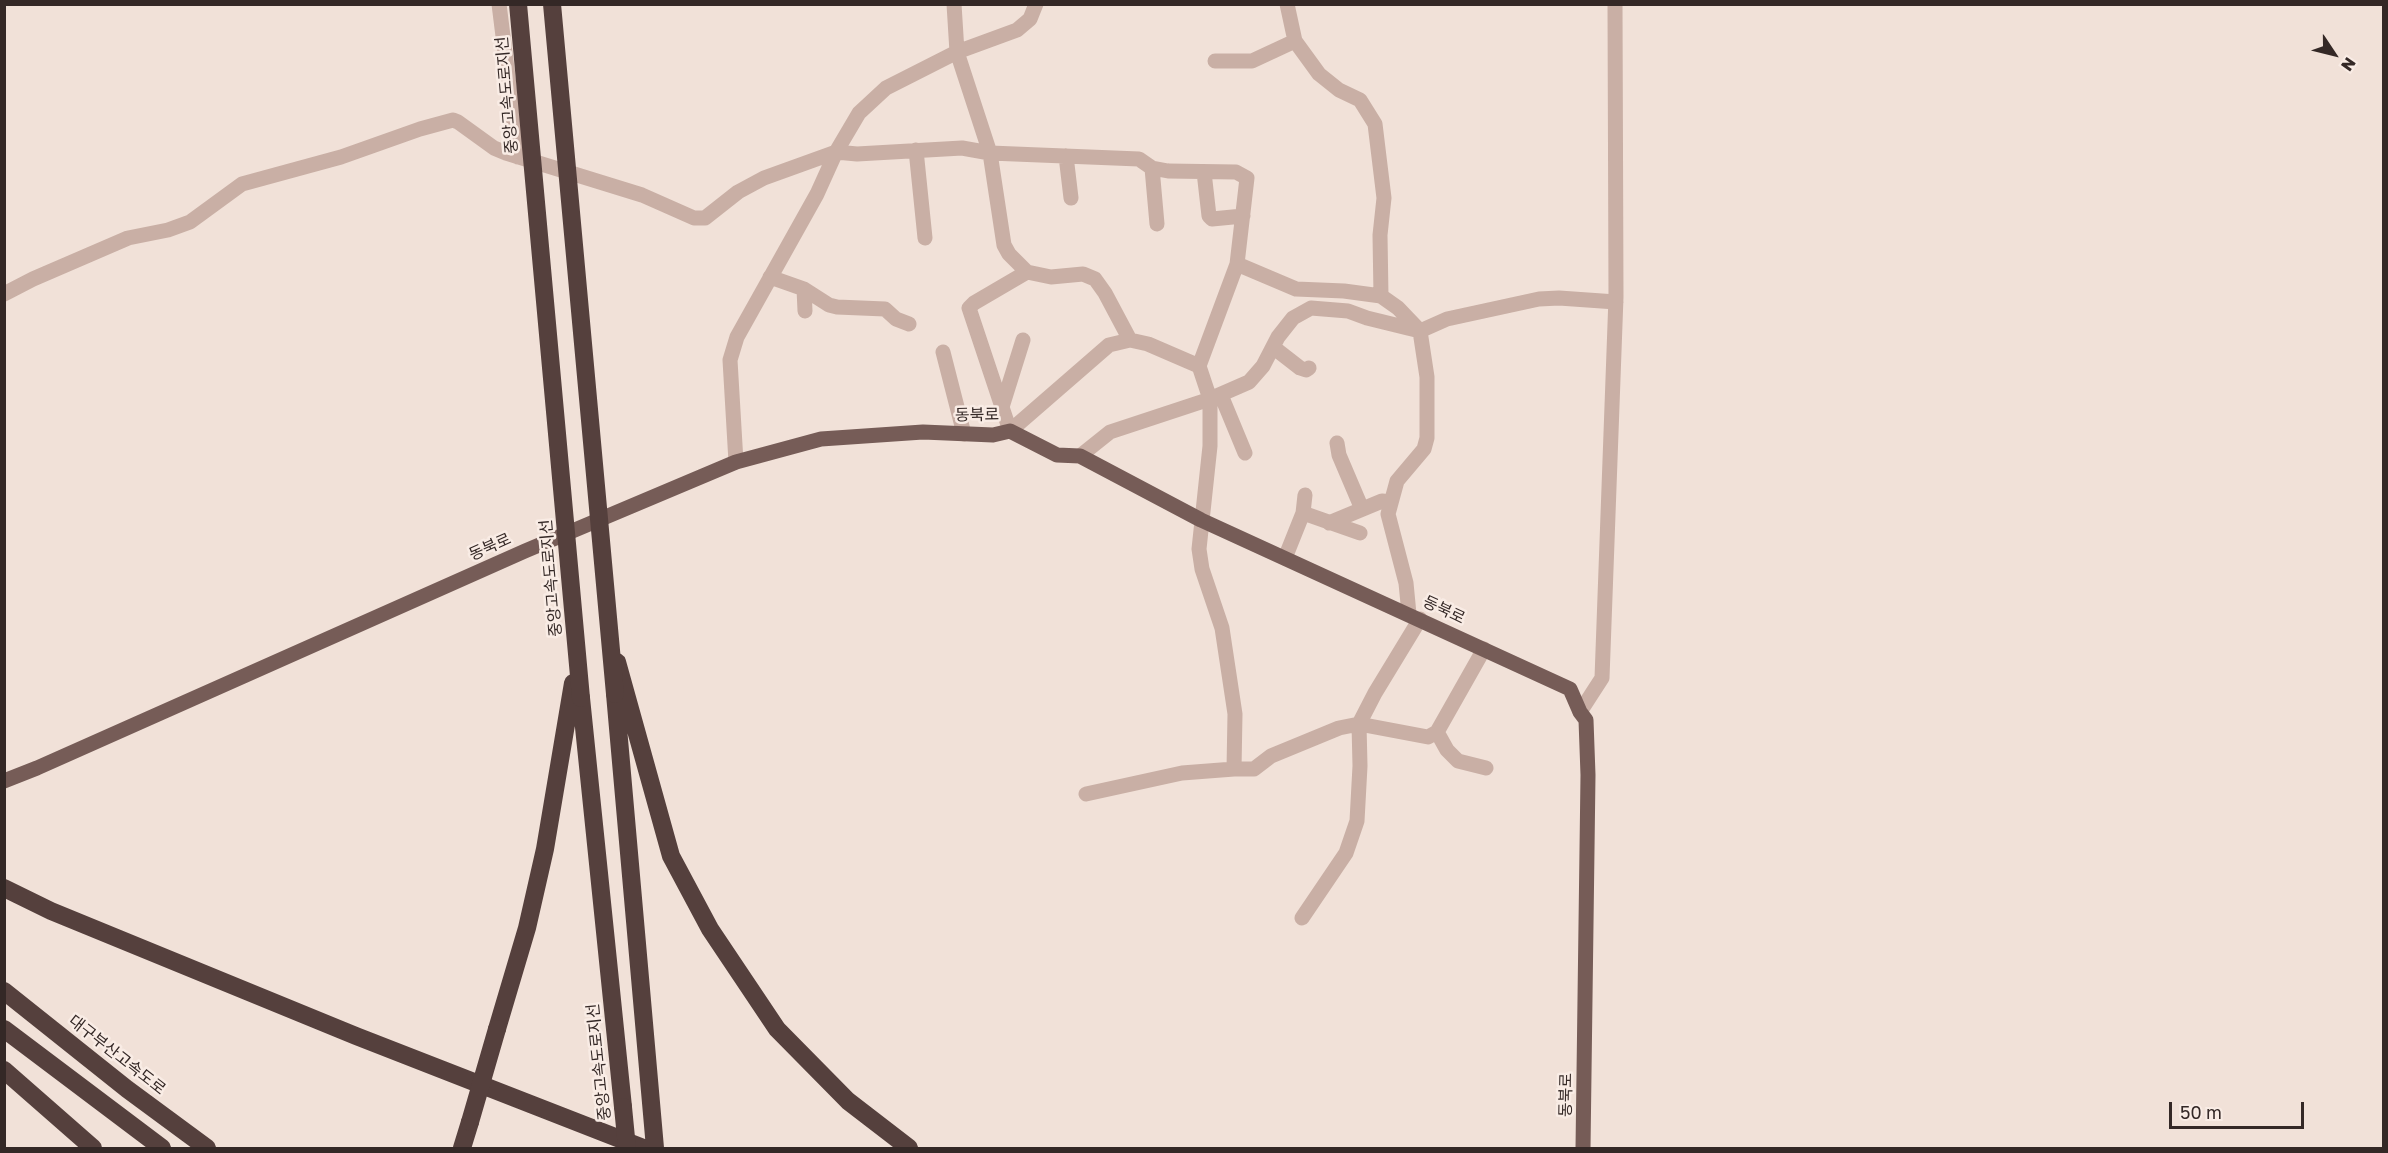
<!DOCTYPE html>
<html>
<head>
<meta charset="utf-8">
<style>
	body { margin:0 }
	#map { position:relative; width:2388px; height:1153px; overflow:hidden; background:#f1e1d8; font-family:"Golos Text",sans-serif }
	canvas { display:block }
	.frame { position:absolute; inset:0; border:6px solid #342826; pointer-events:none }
	.north { position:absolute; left:2304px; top:24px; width:60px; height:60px; -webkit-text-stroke:4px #f9ece5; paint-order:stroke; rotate:125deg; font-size:16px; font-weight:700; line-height:24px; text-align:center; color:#342826 }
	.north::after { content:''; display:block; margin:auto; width:21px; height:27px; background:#342826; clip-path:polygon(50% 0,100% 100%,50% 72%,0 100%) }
	.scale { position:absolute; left:2169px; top:1102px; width:135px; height:27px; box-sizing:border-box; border:3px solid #342826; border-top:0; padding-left:8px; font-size:18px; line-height:21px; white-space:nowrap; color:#342826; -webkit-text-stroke:4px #f9ece5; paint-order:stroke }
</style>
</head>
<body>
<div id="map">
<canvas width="2388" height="1153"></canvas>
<div class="frame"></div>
<div class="north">N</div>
<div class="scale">50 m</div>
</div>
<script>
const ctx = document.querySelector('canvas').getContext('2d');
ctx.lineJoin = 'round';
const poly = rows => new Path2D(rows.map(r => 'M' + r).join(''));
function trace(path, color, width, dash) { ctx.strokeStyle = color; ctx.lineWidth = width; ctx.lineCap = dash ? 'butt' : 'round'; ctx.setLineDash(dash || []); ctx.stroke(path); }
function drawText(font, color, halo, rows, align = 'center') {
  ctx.font = font + ' "Golos Text","Noto Sans KR",sans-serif'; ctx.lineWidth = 5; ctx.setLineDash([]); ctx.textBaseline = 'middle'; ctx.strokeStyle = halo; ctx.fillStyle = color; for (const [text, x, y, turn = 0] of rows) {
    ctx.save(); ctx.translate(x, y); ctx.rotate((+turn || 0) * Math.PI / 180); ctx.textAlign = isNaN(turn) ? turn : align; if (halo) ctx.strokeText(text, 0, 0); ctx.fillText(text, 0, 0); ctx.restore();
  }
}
const minor = poly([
	[499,4,518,157],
	[1036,4,1030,19,1017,30,957,52,990,153,1004,245,1009,254,1027,272,1051,277,1083,274,1095,279,1105,293,1130,340],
	[1287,4,1295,41,1319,74,1339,90,1360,100,1375,124,1384,198,1380,235,1381,296,1398,308,1420,331,1427,377,1427,438,1424,449,1397,481,1388,514,1406,583,1409,614],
	[1215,61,1252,61,1295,41],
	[916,150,925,238],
	[1066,156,1071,198],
	[1152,168,1157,224],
	[1204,172,1209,216,1212,219,1243,216],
	[1237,264,1199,366,1210,399,1210,446,1199,549,1202,569,1222,628,1235,714,1234,769,1254,769,1271,756,1339,728,1359,724,1428,737,1437,732,1484,649],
	[1027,272,974,303,969,308,1010,431,1109,345,1130,340,1148,344,1199,366],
	[770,277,804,289,829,305,837,307,885,309,896,319,909,324],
	[804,289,805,311],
	[4,294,33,279,128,238,168,230,190,222,242,184,341,157,420,129,453,120,458,122,494,148,506,153,642,195,694,218,705,218,738,192,764,178,836,152,857,154,962,148,990,153,1139,159,1152,168,1168,171,1236,172,1247,178,1237,264,1296,289,1344,291,1381,296],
	[1273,347,1300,368,1306,370,1309,368],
	[943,352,964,434],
	[1221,395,1245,453],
	[1002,407,1023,340],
	[1337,443,1339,455,1362,509],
	[1080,456,1110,432,1210,399,1249,382,1263,366,1278,337,1293,318,1311,308,1348,311,1367,318,1420,331,1447,319,1539,299,1559,298,1616,302],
	[736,462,730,360,737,337,817,194,836,152,859,113,886,88,957,52,954,4],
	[1303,513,1360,533],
	[1329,523,1382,501,1391,502],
	[1285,558,1303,513,1305,495],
	[1580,712,1602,678,1616,297,1615,4],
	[1437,732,1447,750,1458,761,1486,768],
	[1086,794,1182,773,1234,769],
	[1302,918,1346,853,1357,821,1360,766,1359,724,1375,693,1420,619]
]);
const major = poly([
	[4,781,37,768,525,551,736,462,821,439,923,432,993,435,1010,431,1057,455,1080,456,1201,520,1570,689,1580,712,1586,720,1588,775,1583,1148]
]);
const highway = poly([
	[617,662,671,856,710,929,777,1029,848,1101,909,1148],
	[615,694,655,1148],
	[581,698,623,1107],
	[4,888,51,911,356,1036,643,1148],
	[4,991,127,1089,207,1148],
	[4,1029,162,1148],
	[497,1029,527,928,545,849,573,683],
	[4,1070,93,1148],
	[462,1148,470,1122]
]);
const highwayBridge = poly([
	[518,4,581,698],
	[552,4,615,694],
	[623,1107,627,1148],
	[470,1122,497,1029]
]);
const streetNames = [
	["중앙고속도로지선",507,95,-95],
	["동북로",977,415,-1],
	["동북로",490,547,-24],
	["중앙고속도로지선",551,578,-95],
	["동북로",1444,610,25],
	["대구부산고속도로",117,1055,38],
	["중앙고속도로지선",599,1062,-96],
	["동북로",1566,1095,-89]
];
trace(minor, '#c9afa5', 15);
trace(major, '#765c57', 15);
trace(highway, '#55403d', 18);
trace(highwayBridge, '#55403d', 18);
drawText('16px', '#342826', '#f9ece5', streetNames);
</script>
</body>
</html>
